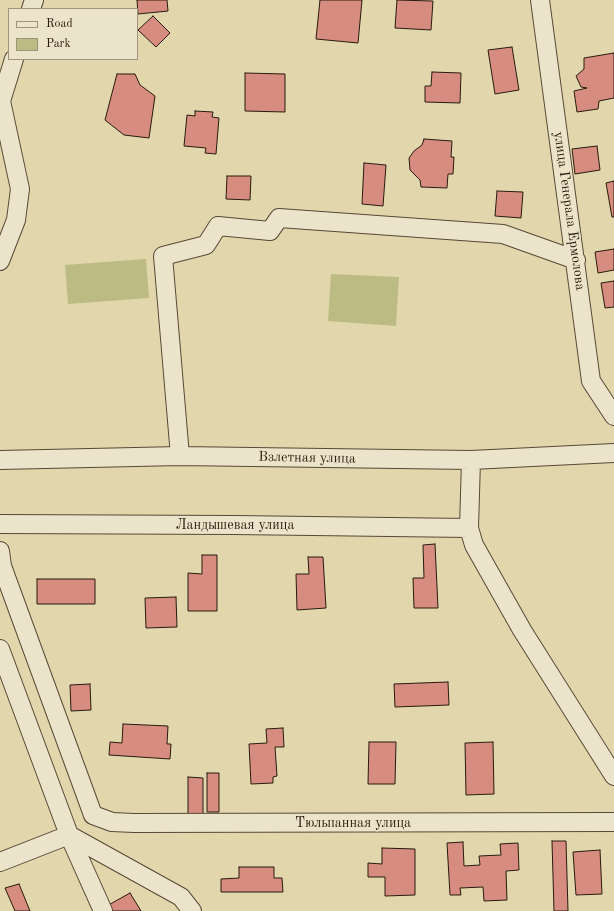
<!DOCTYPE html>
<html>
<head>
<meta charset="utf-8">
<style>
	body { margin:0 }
	#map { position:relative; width:614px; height:911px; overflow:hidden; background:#e2d6ad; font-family:"Old Standard TT",serif }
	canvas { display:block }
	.legend { position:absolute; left:8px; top:8px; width:130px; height:52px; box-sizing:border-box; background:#ece4ca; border:1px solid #9e937e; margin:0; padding:5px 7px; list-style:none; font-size:12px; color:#281a0d }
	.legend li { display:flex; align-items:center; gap:8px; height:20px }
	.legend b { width:20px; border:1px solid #9e937e }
</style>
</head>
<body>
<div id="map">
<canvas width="614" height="911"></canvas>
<ul class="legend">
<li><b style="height:5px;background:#ece4ca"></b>Road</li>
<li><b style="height:11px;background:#bcbb84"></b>Park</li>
</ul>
</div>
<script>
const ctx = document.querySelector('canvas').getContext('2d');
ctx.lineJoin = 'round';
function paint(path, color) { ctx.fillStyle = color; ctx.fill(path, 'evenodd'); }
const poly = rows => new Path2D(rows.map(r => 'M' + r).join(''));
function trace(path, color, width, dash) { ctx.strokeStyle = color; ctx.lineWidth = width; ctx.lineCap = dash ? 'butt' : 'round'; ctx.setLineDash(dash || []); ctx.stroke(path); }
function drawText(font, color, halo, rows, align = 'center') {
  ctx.font = font + ' "Old Standard TT",serif'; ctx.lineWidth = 3; ctx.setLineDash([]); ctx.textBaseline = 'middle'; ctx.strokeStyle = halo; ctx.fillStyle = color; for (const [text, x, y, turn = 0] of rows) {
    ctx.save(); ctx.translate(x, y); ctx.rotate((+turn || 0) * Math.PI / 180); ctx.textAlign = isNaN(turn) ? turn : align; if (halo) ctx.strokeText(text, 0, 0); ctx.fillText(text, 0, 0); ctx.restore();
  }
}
const green = poly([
	[146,259,149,298,68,304,65,265],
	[331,274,399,277,396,326,328,321]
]);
const building = poly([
	[137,0,167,0,168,11,138,14,137,0],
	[320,0,362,0,358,43,316,39,320,0],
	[397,0,433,1,431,30,395,28,397,0],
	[153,16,170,33,156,47,138,30,153,16],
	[512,47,519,90,495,94,488,50,512,47],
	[614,53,614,98,599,101,598,109,577,112,574,91,587,88,581,87,576,76,584,69,584,58,614,53],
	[432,72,461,73,460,103,425,102,425,86,431,86,432,72],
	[245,73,285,74,285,112,245,111,245,73],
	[117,74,135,74,140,85,155,96,149,138,124,135,105,120,117,74],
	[195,111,213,112,212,117,219,118,216,154,205,153,206,148,184,146,187,115,195,116,195,111],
	[424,139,452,141,451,157,454,157,453,174,448,174,447,188,421,187,420,180,410,170,409,158,414,151,422,145,424,139],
	[597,146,600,170,575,174,572,149,597,146],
	[364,163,386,165,383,206,362,204,364,163],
	[227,176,251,176,250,200,226,199,227,176],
	[614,181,614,217,612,217,606,183,614,181],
	[497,191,523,192,521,218,495,216,497,191],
	[614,249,614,270,598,273,595,252,614,249],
	[614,281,614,307,605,308,601,283,614,281],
	[435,544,438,608,414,608,413,578,424,578,423,545,435,544],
	[202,555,217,555,217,611,188,611,188,573,202,574,202,555],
	[308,557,323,557,326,608,297,610,296,574,309,574,308,557],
	[37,579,95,579,95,604,37,604,37,579],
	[176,597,177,627,146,628,145,598,176,597],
	[448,682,449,705,395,707,394,684,448,682],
	[90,684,91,710,71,711,70,685,90,684],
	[123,724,168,726,167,744,171,744,170,759,109,755,110,742,122,743,123,724],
	[283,728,284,747,275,747,277,776,273,777,273,783,251,784,249,744,267,743,266,729,283,728],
	[369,742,396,742,395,784,368,784,369,742],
	[493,742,494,794,466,795,465,743,493,742],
	[207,773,219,773,219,812,207,812,207,773],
	[188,777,203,778,203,814,188,814,188,777],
	[552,841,566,841,568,911,554,911,552,841],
	[463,842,464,866,480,865,479,856,501,855,500,844,518,843,519,870,506,871,507,900,484,901,483,887,460,888,461,895,450,895,447,843,463,842],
	[382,848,415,849,415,895,385,896,385,877,368,877,368,863,382,864,382,848],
	[600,850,602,894,576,895,573,852,600,850],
	[239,867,274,867,274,878,282,878,283,892,221,892,221,879,239,878,239,867],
	[19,884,30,911,15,911,5,888,19,884],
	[130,893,141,911,107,911,105,907,130,893]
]);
const minor = poly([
	[540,0,591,381,614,416],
	[31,9,34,0],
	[0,261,16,220,20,189,1,101,14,59],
	[180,456,163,256,206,245,218,226,270,231,279,218,503,234,576,260],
	[0,460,180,456,471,460,614,453],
	[471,460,469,528,474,545,522,630,614,776],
	[0,524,234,525,469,528],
	[0,551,2,566,93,815,112,822,134,823,614,822],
	[0,649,69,835,103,911],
	[69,835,181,897,192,911],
	[0,862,69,835]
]);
const streetNames = [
	["улица Генерала Ермолова",569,211,82],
	["Взлетная улица",307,458,1],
	["Ландышевая улица",235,525],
	["Тюльпанная улица",353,823]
];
paint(green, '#bcbb84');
paint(building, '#d68d7f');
trace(building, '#281a0d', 1);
trace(minor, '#564935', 20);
trace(minor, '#ece4ca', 18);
drawText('14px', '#281a0d', '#ece4ca', streetNames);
</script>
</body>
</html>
